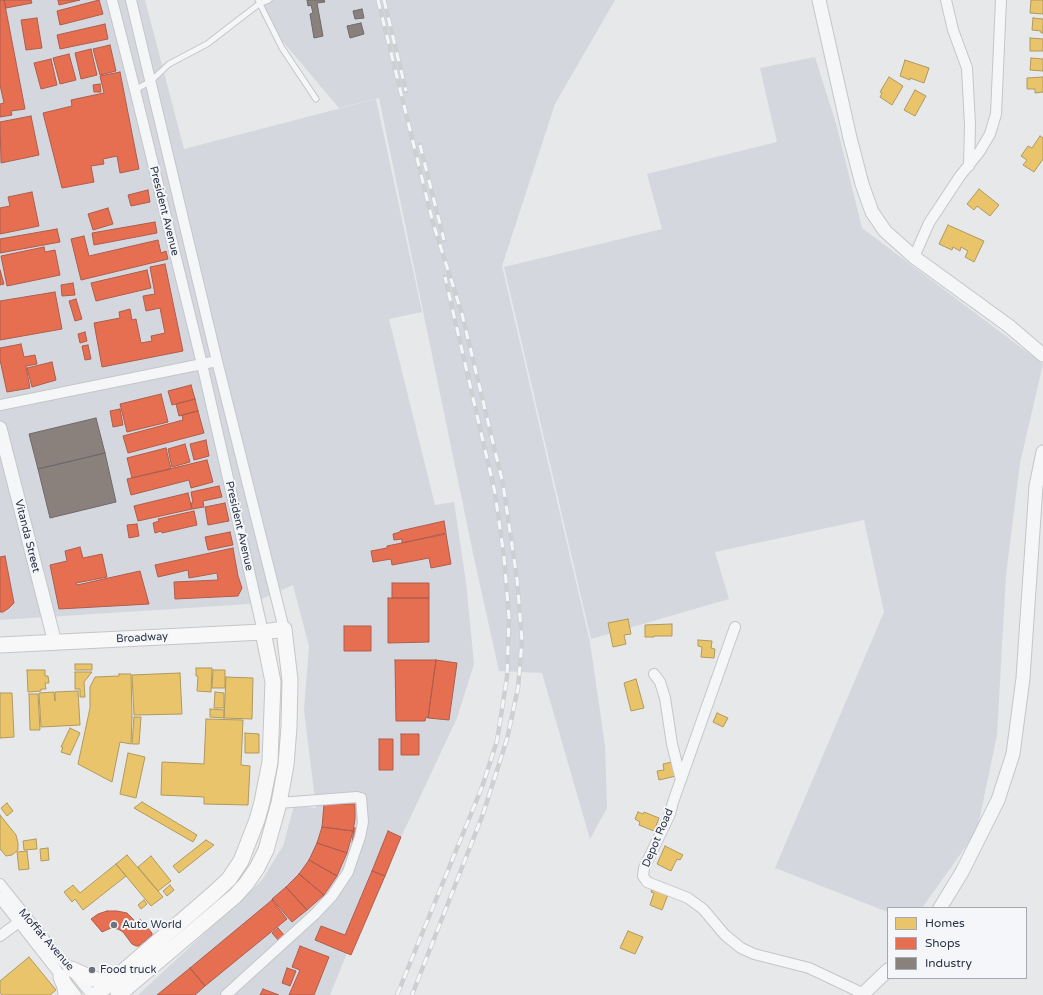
<!DOCTYPE html>
<html>
<head>
<meta charset="utf-8">
<style>
	body { margin:0 }
	#map { position:relative; width:1043px; height:995px; overflow:hidden; background:#e6e8ea; font-family:"Varela Round",sans-serif }
	canvas { display:block }
	.legend { position:absolute; left:887px; top:907px; width:140px; height:72px; box-sizing:border-box; background:#f4f6f9; border:1px solid #a4a8b1; margin:0; padding:5px 7px; list-style:none; font-size:12px; color:#2b3445 }
	.legend li { display:flex; align-items:center; gap:8px; height:20px }
	.legend b { width:20px; border:1px solid #a4a8b1 }
</style>
</head>
<body>
<div id="map">
<canvas width="1043" height="995"></canvas>
<ul class="legend">
<li><b style="height:11px;background:#e9c46a"></b>Homes</li>
<li><b style="height:11px;background:#e76f51"></b>Shops</li>
<li><b style="height:11px;background:#8a817c"></b>Industry</li>
</ul>
</div>
<script>
const ctx = document.querySelector('canvas').getContext('2d');
ctx.lineJoin = 'round';
function paint(path, color) { ctx.fillStyle = color; ctx.fill(path, 'evenodd'); }
const poly = rows => new Path2D(rows.map(r => 'M' + r).join(''));
function trace(path, color, width, dash) { ctx.strokeStyle = color; ctx.lineWidth = width; ctx.lineCap = dash ? 'butt' : 'round'; ctx.setLineDash(dash || []); ctx.stroke(path); }
function drawText(font, color, halo, rows, align = 'center') {
  ctx.font = font + ' "Varela Round",sans-serif'; ctx.lineWidth = 4; ctx.setLineDash([]); ctx.textBaseline = 'middle'; ctx.strokeStyle = halo; ctx.fillStyle = color; for (const [text, x, y, turn = 0] of rows) {
    ctx.save(); ctx.translate(x, y); ctx.rotate((+turn || 0) * Math.PI / 180); ctx.textAlign = isNaN(turn) ? turn : align; if (halo) ctx.strokeText(text, 0, 0); ctx.fillText(text, 0, 0); ctx.restore();
  }
}
const built = poly([
	[0,0,145,0,184,149,376,99,422,312,389,319,435,505,454,502,466,582,474,664,457,718,349,948,330,995,138,995,262,880,283,846,294,806,316,808,304,710,309,646,293,585,250,604,0,620],
	[257,0,615,0,555,104,502,266,590,642,605,746,607,808,590,839,542,673,499,671,474,558,379,98,339,108,262,17],
	[815,57,837,127,862,228,1043,364,1020,463,1006,575,997,735,977,831,922,908,888,908,888,912,775,868,884,612,864,520,715,552,729,599,591,639,504,267,662,229,647,174,777,142,760,68]
]);
const homes = poly([
	[1031,0,1043,0,1043,14,1030,13,1031,0],
	[1033,18,1043,19,1043,33,1041,33,1041,31,1032,30,1033,18],
	[1030,38,1043,39,1043,51,1030,51,1030,38],
	[1031,58,1043,59,1043,71,1030,70,1031,58],
	[905,60,929,68,924,83,910,78,910,80,900,76,905,60],
	[889,77,903,86,892,105,880,97,882,93,880,92,889,77],
	[1043,77,1043,92,1035,93,1035,89,1027,89,1027,78,1043,77],
	[915,90,926,96,915,116,904,110,915,90],
	[1040,136,1043,138,1043,159,1034,172,1023,165,1027,160,1021,156,1028,146,1032,148,1040,136],
	[979,189,999,205,990,216,977,206,974,210,967,204,979,189],
	[948,225,984,241,974,262,965,257,968,251,961,247,960,251,953,247,952,250,939,244,948,225],
	[628,619,631,634,624,635,626,644,613,647,608,623,628,619],
	[672,624,672,636,654,636,654,637,645,637,645,625,672,624],
	[698,640,712,641,711,648,715,649,714,658,701,657,702,647,698,646,698,640],
	[75,664,92,664,92,670,75,670,75,664],
	[196,668,212,668,211,692,197,691,198,676,196,676,196,668],
	[27,670,45,670,45,676,48,676,49,683,45,683,46,689,41,689,41,691,28,692,27,670],
	[213,670,225,670,225,688,212,688,213,670],
	[75,672,92,672,84,682,85,697,80,697,80,689,75,689,75,672],
	[180,673,182,714,134,715,132,675,180,673],
	[119,674,131,674,132,717,131,744,120,742,112,782,78,764,90,708,90,687,95,677,119,676,119,674],
	[226,677,253,678,252,719,224,718,226,677],
	[636,679,644,708,631,711,624,683,636,679],
	[78,691,80,725,41,727,39,693,54,692,55,701,55,692,78,691],
	[215,692,224,693,224,708,214,708,215,692],
	[0,693,12,693,14,737,0,738,0,693],
	[29,694,38,694,40,730,30,730,29,694],
	[210,709,224,710,224,718,210,717,210,709],
	[717,713,728,718,723,727,713,722,717,713],
	[134,717,141,717,139,744,132,744,134,717],
	[206,719,243,720,241,765,250,766,248,805,204,804,204,797,161,795,162,762,204,764,206,719],
	[70,728,80,733,70,755,61,752,63,747,61,747,70,728],
	[245,733,259,734,259,753,245,753,245,733],
	[128,753,145,757,136,798,120,794,128,753],
	[672,762,676,776,659,780,657,771,664,770,663,764,672,762],
	[142,802,197,835,193,842,134,808,142,802],
	[7,803,13,811,7,816,1,808,7,803],
	[638,812,643,814,644,812,659,818,654,831,639,825,640,822,635,819,638,812],
	[0,815,16,835,18,843,18,850,12,855,6,856,0,849,0,815],
	[36,839,37,849,24,850,23,841,36,839],
	[206,840,214,845,179,873,173,866,206,840],
	[665,846,683,855,680,860,677,859,671,871,657,864,665,846],
	[48,848,49,860,41,861,40,849,48,848],
	[27,851,29,869,19,870,17,852,27,851],
	[127,855,163,897,151,906,116,864,127,855],
	[151,856,171,881,158,891,138,867,151,856],
	[116,864,126,876,83,910,75,899,72,902,64,892,73,885,80,893,116,864],
	[170,885,174,890,167,896,163,891,170,885],
	[653,886,669,892,662,910,650,905,654,893,651,892,653,886],
	[144,900,147,904,141,909,138,905,144,900],
	[628,931,643,937,635,954,620,948,628,931],
	[29,957,56,990,50,995,2,995,0,993,0,981,29,957]
]);
const shops = poly([
	[0,0,4,0,25,109,11,111,12,115,0,117,0,104,4,103,0,85,0,0],
	[4,0,31,0,32,3,6,8,4,0],
	[58,0,80,0,59,5,58,0],
	[99,0,103,14,60,25,57,11,99,0],
	[37,18,42,48,26,50,21,20,37,18],
	[105,24,108,39,60,49,57,35,105,24],
	[110,45,116,71,100,75,93,49,110,45],
	[91,49,97,75,81,79,75,53,91,49],
	[69,54,76,80,60,84,53,58,69,54],
	[51,59,57,85,41,89,34,63,51,59],
	[120,72,139,169,120,173,117,156,103,159,104,164,91,166,94,182,62,188,43,113,72,106,71,100,104,93,100,76,120,72],
	[100,84,101,92,94,92,93,85,100,84],
	[31,116,39,155,1,163,0,122,31,116],
	[148,190,150,202,131,206,128,195,148,190],
	[32,192,39,226,0,234,0,208,10,206,8,197,32,192],
	[108,208,113,224,93,230,88,214,108,208],
	[155,222,157,233,94,245,92,233,155,222],
	[57,229,60,242,0,253,0,239,57,229],
	[84,236,89,256,158,240,161,253,166,251,168,259,81,280,71,239,84,236],
	[44,247,45,252,55,250,60,275,7,286,1,256,44,247],
	[165,264,183,351,102,367,94,323,120,318,119,312,130,309,132,320,136,319,141,343,152,341,151,336,165,333,160,308,146,311,143,296,155,294,150,267,165,264],
	[0,270,4,284,0,285,0,270],
	[147,270,151,288,96,301,91,283,147,270],
	[73,283,75,295,62,296,61,285,73,283],
	[55,292,62,329,0,340,0,301,55,292],
	[76,299,82,319,75,321,69,301,76,299],
	[85,332,87,341,80,343,78,334,85,332],
	[21,344,24,357,35,355,37,364,26,366,30,388,7,392,0,360,0,348,21,344],
	[88,345,91,359,85,360,82,346,88,345],
	[52,362,56,380,32,387,27,368,52,362],
	[191,385,195,399,172,405,168,391,191,385],
	[161,394,168,422,127,432,120,404,161,394],
	[195,399,198,411,179,416,176,404,195,399],
	[120,409,123,425,113,427,110,411,120,409],
	[198,411,204,433,128,453,123,436,183,420,182,415,198,411],
	[206,440,209,456,194,460,190,444,206,440],
	[185,444,190,462,172,467,168,449,185,444],
	[166,448,171,469,132,478,127,458,166,448],
	[207,460,213,482,191,488,189,480,131,495,127,479,207,460],
	[219,486,222,497,203,501,204,507,192,509,191,503,193,503,191,492,219,486],
	[188,493,192,509,138,521,134,506,188,493],
	[225,503,229,521,208,525,205,507,225,503],
	[194,511,197,525,162,533,161,531,155,533,153,523,159,521,158,519,194,511],
	[444,521,446,533,402,543,402,539,394,540,393,534,400,532,400,531,444,521],
	[137,524,139,536,129,538,127,525,137,524],
	[230,532,233,545,208,550,205,537,230,532],
	[446,534,451,564,431,568,429,558,392,565,391,559,373,562,371,551,387,548,387,546,446,534],
	[80,547,83,558,102,554,107,577,76,583,77,585,140,571,149,604,59,609,50,565,67,561,65,551,80,547],
	[233,548,238,576,242,588,238,596,175,599,174,582,218,580,217,573,189,578,188,570,158,577,155,565,233,548],
	[5,556,14,603,9,608,3,612,0,612,0,557,5,556],
	[392,583,429,583,429,598,392,598,392,583],
	[388,598,429,598,429,642,388,643,388,598],
	[344,626,371,626,371,651,344,651,344,626],
	[395,660,436,660,428,718,426,717,425,721,396,721,395,660],
	[436,660,457,663,449,720,428,718,436,660],
	[401,734,419,734,419,755,401,755,401,734],
	[379,739,393,739,393,770,379,770,379,739],
	[324,804,355,804,355,819,353,831,322,827,324,804],
	[322,827,353,831,347,853,317,843,322,827],
	[354,828,359,829,357,843,352,843,354,828],
	[388,831,401,837,385,876,372,871,388,831],
	[317,843,347,853,337,876,309,860,317,843],
	[309,860,337,876,324,895,299,874,309,860],
	[372,871,385,876,351,955,315,940,321,926,345,935,372,871],
	[299,874,324,895,307,910,286,887,299,874],
	[286,887,307,910,292,922,272,899,286,887],
	[272,900,287,919,205,986,190,968,272,900],
	[107,911,117,911,127,913,136,922,140,919,152,933,152,935,139,946,136,946,132,944,123,932,118,929,111,928,102,932,91,919,98,914,107,911],
	[278,928,285,936,279,941,272,933,278,928],
	[300,946,329,957,314,995,289,995,300,970,292,967,300,946],
	[190,968,205,986,195,995,157,995,190,968],
	[287,968,296,971,290,986,282,983,287,968],
	[263,989,279,995,260,995,263,989]
]);
const industry = poly([
	[307,0,324,0,325,2,317,3,323,36,314,38,310,14,313,13,311,5,308,6,307,0],
	[362,9,364,18,355,19,353,11,362,9],
	[361,23,364,34,350,38,347,26,361,23],
	[96,418,105,453,38,469,29,434,96,418],
	[105,453,116,502,50,518,38,469,105,453]
]);
const service = poly([
	[258,0,282,48,316,99],
	[135,90,151,81,169,64,207,44,259,4,269,0]
]);
const minor = poly([
	[112,0,135,90,202,364,263,632],
	[131,0,217,361,284,629],
	[946,0,953,30,967,68,970,125,969,166],
	[914,257,929,223,960,176,980,151,990,134,996,114,1001,0],
	[0,405,217,361],
	[735,627,673,802,670,814,644,868,643,876,647,882,688,898,703,909,725,935,741,948,754,954,809,968,864,994],
	[654,674,660,682,665,698,672,744,681,780],
	[0,884,60,959,71,969,92,995],
	[0,898,76,995],
	[0,936,19,922],
	[226,995,315,914,332,896,348,872,360,837,363,822,361,798,357,797,279,803]
]);
const tertiary = poly([
	[819,0,850,138,862,184,872,212,885,231,914,257,1009,326,1043,355],
	[0,428,55,643],
	[940,908,962,872,998,800,1013,754,1023,678,1036,486,1043,452],
	[862,995,888,970]
]);
const secondary = poly([
	[0,645,263,632,284,629,290,680,289,727,286,765,279,803,266,850,257,868,246,884,235,896,118,995],
	[71,969,94,979,103,981,116,979],
	[61,977,65,987,66,995],
	[96,995,213,894,229,879,241,861,257,820,262,802,270,762,273,682,263,632]
]);
const rail = poly([
	[378,0,433,223,462,314,503,484,517,579,522,641,518,688,507,739,483,814,412,995],
	[384,0,406,91],
	[420,145,444,240],
	[397,995,482,787,497,741,507,677,509,618,504,557,495,493,445,277]
]);
const markers = [
	[114,925,4,"#6c737f"],
	[92,970,4,"#6c737f"]
];
const streetNames = [
	["President Avenue",164,211,76],
	["President Avenue",239,526,77],
	["Vitanda Street",27,536,76],
	["Broadway",142,638,-3],
	["Depot Road",658,838,-67],
	["Moffat Avenue",46,940,49]
];
const poiNames = [
	["Auto World",122,925],
	["Food truck",100,970]
];
paint(built, '#d4d7dd');
paint(homes, '#e9c46a');
trace(homes, '#b0995f', 1);
paint(shops, '#e76f51');
trace(shops, '#af5d4d', 1);
paint(industry, '#8a817c');
trace(industry, '#6e6a6c', 1);
trace(service, '#c4c6c8', 7);
trace(minor, '#c4c6c8', 12);
trace(tertiary, '#c4c6c8', 15);
trace(secondary, '#c4c6c8', 17);
trace(service, '#f5f6f7', 5);
trace(minor, '#f5f6f7', 10);
trace(tertiary, '#f5f6f7', 13);
trace(secondary, '#f8f8f8', 15);
trace(rail, '#cecfd2', 4.5);
trace(rail, '#f4f6f9', 3, [9]);
for (const [x, y, r, color] of markers) { const dot = new Path2D(); dot.arc(x, y, r, 0, 2 * Math.PI); ctx.fillStyle = color; ctx.fill(dot); trace(dot, '#f4f6f9', 1.5); }
drawText('11px', '#2b3445', '#f4f6f9', streetNames);
drawText('11px', '#2b3445', '#f4f6f9', poiNames, 'left');
</script>
</body>
</html>
